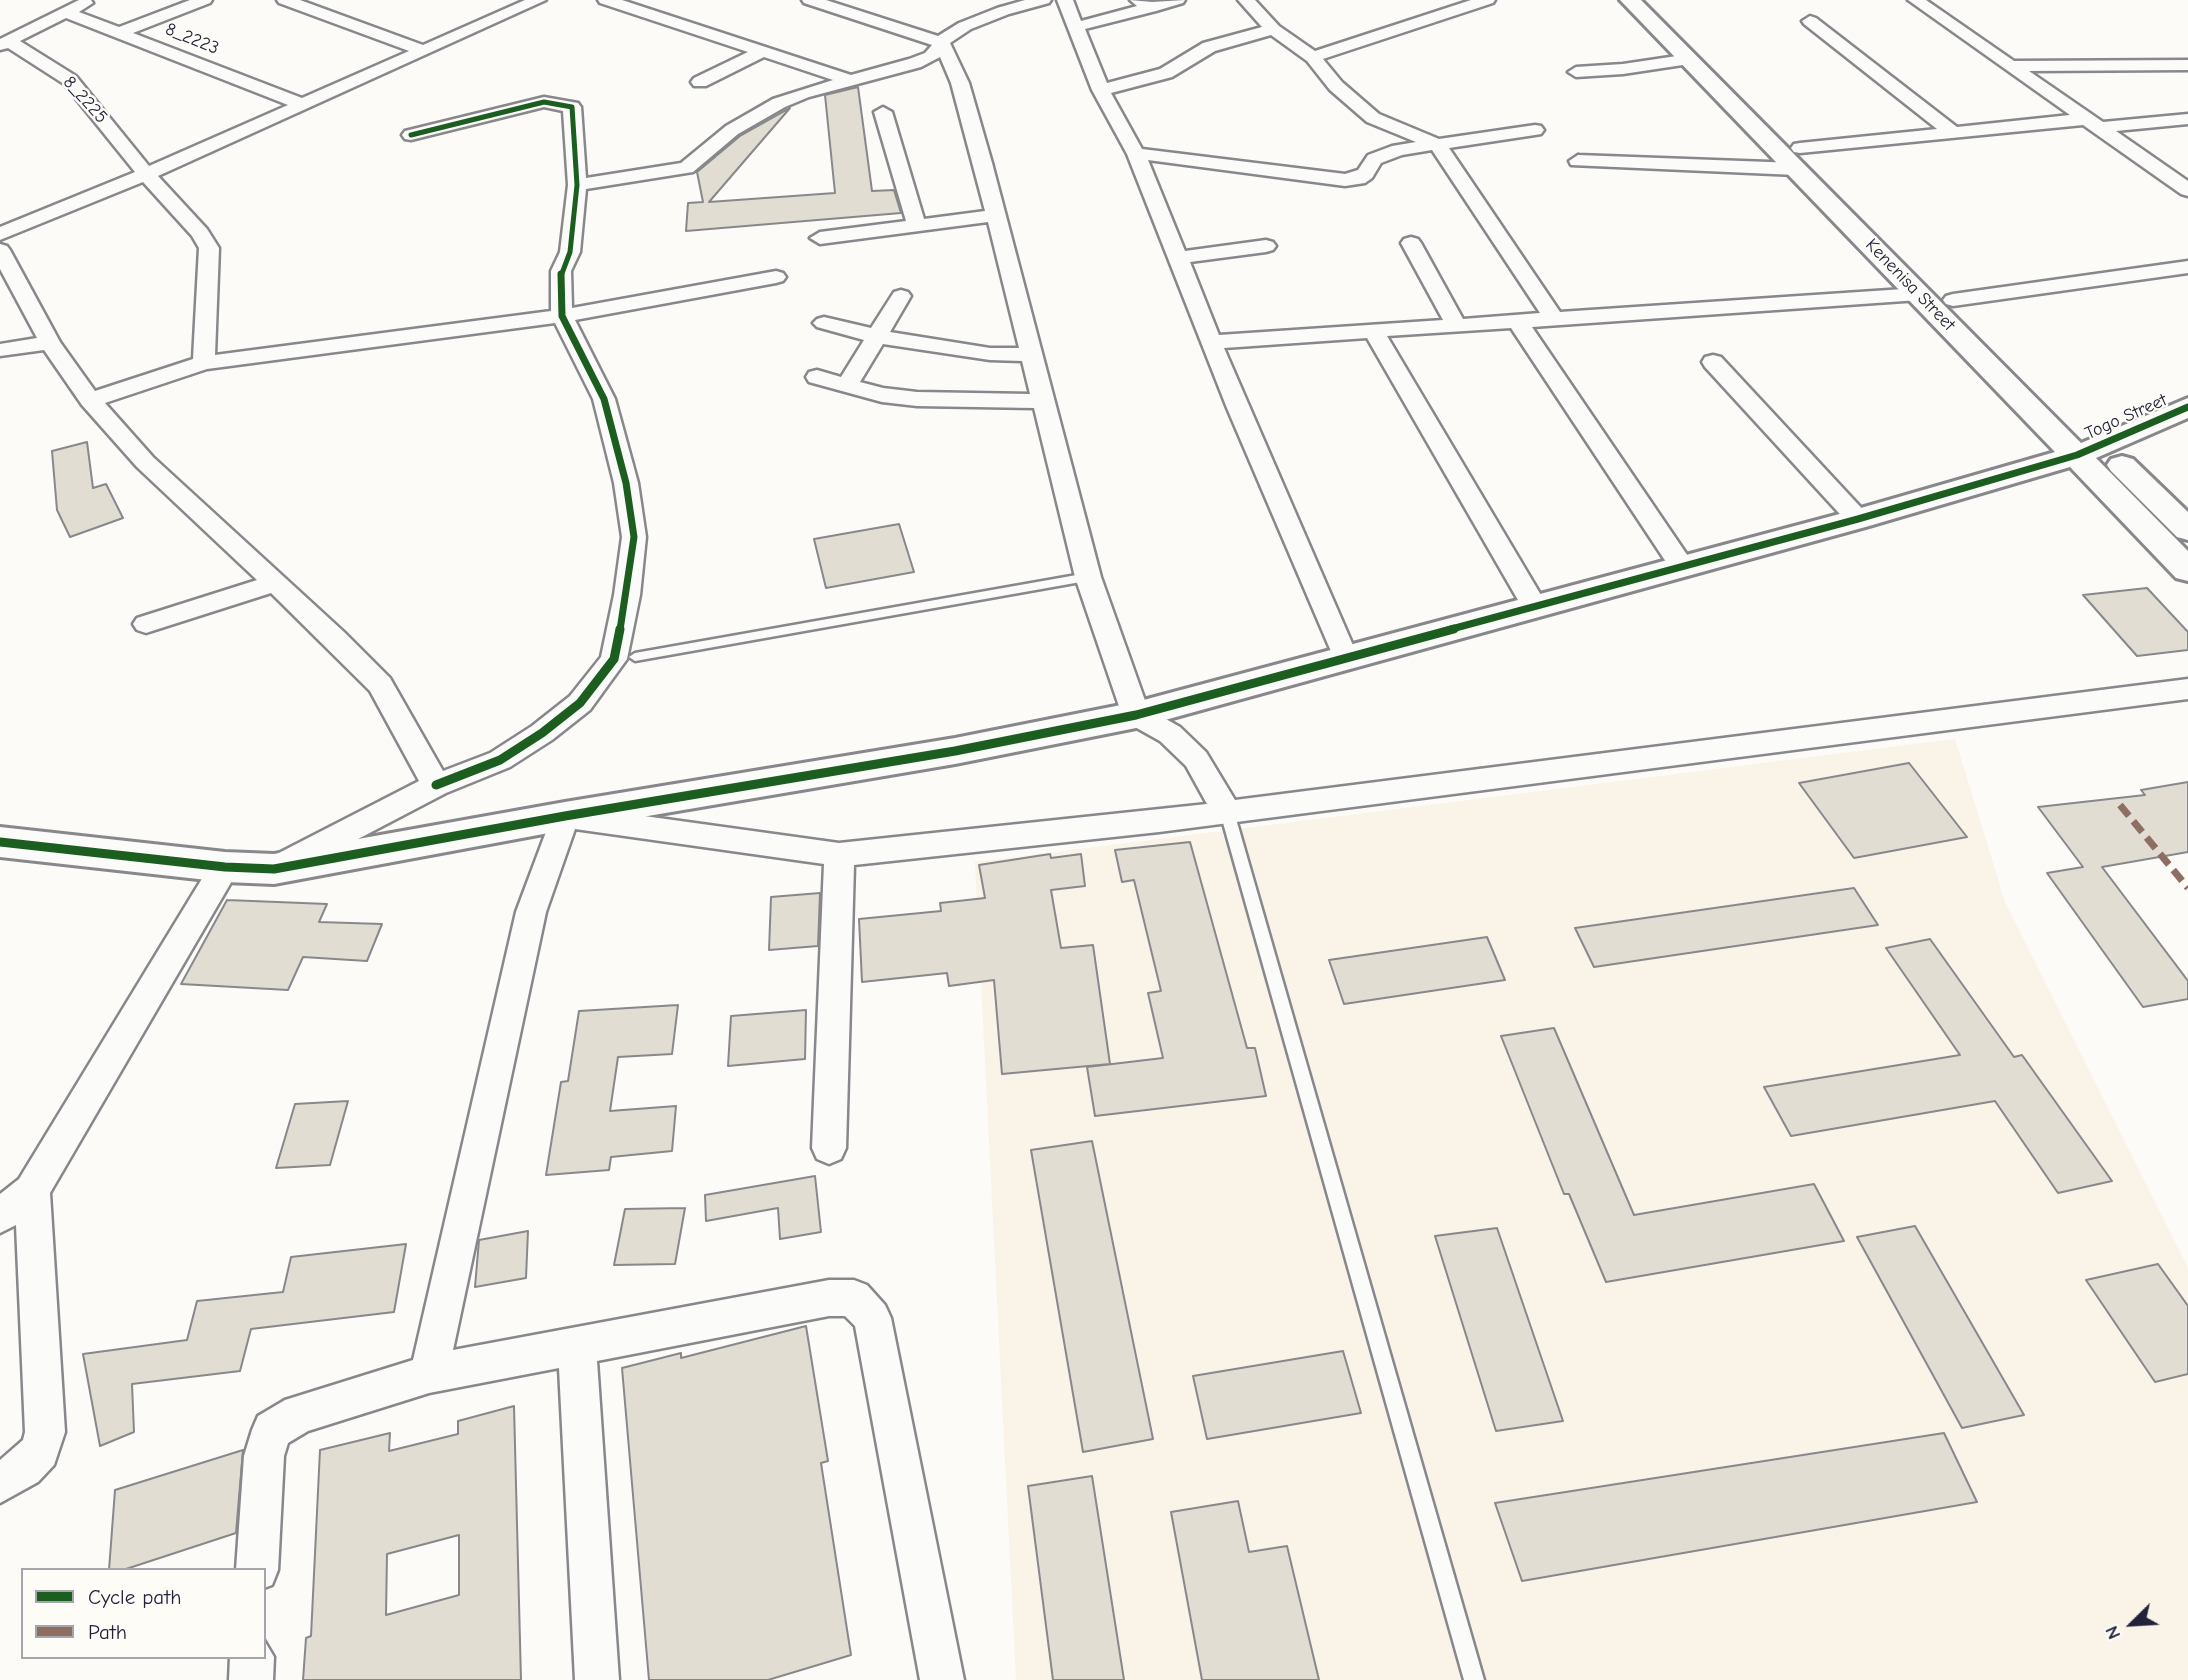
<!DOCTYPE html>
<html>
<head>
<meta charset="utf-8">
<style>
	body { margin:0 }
	#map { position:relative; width:2188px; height:1680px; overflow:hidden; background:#fcfbf8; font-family:"Comic Neue",sans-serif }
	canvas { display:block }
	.legend { position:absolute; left:21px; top:1568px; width:245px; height:91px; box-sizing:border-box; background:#fdfcf7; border:2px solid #a5a5ac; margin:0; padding:9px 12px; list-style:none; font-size:21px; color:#22223b }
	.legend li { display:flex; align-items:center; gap:14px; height:35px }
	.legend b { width:35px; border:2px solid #a5a5ac }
	.north { position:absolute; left:2097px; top:1589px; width:70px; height:70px; -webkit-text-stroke:5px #fdfcf7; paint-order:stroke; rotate:246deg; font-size:19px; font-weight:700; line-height:28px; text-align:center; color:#22223b }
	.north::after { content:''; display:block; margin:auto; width:24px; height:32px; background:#22223b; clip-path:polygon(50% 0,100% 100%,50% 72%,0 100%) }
</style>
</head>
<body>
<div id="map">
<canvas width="2188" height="1680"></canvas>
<ul class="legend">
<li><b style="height:9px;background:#1b5e20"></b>Cycle path</li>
<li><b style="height:9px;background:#8d6e63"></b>Path</li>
</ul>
<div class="north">N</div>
</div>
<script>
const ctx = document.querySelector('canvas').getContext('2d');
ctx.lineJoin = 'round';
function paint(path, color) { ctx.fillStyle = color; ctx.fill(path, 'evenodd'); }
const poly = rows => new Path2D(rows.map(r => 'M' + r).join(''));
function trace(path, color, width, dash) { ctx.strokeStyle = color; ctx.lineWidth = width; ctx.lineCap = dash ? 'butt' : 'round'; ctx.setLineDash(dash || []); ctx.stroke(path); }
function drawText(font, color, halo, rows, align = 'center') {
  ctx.font = font + ' "Comic Neue",sans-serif'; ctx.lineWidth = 5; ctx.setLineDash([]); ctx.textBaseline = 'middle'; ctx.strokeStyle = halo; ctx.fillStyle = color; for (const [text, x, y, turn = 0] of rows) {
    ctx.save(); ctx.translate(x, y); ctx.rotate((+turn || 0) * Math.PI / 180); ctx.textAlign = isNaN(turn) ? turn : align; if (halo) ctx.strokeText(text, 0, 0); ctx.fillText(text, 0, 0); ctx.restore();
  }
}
const built = poly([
	[1955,739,2005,902,2188,1268,2188,1680,1016,1680,975,862]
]);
const building = poly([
	[858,87,872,191,894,190,901,213,686,231,688,203,703,202,697,172,740,136,790,108,709,202,835,193,825,95,858,87],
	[87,442,93,488,106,484,123,518,70,537,57,510,52,451,87,442],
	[899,524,914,572,826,588,814,539,899,524],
	[2147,588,2188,632,2188,650,2137,656,2083,595,2147,588],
	[1909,763,1967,837,1854,858,1799,783,1909,763],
	[2188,782,2188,852,2102,867,2188,981,2188,999,2143,1007,2047,873,2083,867,2038,807,2145,795,2141,790,2188,782],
	[1190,842,1247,1048,1255,1048,1266,1096,1095,1116,1087,1067,1163,1058,1148,993,1161,991,1134,880,1122,882,1115,850,1190,842],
	[1050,854,1051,858,1081,854,1085,886,1051,890,1061,948,1093,945,1110,1064,1002,1074,994,980,949,986,947,973,862,982,859,919,941,911,940,903,985,898,979,865,1050,854],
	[1854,888,1878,925,1594,967,1575,928,1854,888],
	[820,893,818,946,769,950,771,897,820,893],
	[227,900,327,904,319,922,382,924,367,961,303,957,288,990,181,984,227,900],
	[1487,937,1505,980,1344,1004,1329,960,1487,937],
	[1930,939,2014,1057,2022,1055,2112,1181,2058,1193,1995,1101,1791,1136,1764,1087,1960,1055,1886,948,1930,939],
	[678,1005,672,1054,618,1057,610,1111,676,1106,672,1151,611,1157,609,1170,546,1175,561,1082,568,1081,579,1011,678,1005],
	[806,1010,805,1059,728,1066,731,1016,806,1010],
	[1554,1028,1634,1215,1814,1184,1844,1241,1606,1282,1569,1194,1564,1194,1501,1036,1554,1028],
	[348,1101,330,1165,276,1168,295,1104,348,1101],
	[1092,1141,1153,1439,1083,1452,1031,1150,1092,1141],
	[815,1176,821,1232,780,1239,778,1208,706,1221,705,1195,815,1176],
	[685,1208,675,1264,614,1265,625,1209,685,1208],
	[1915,1226,2024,1415,1962,1428,1857,1237,1915,1226],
	[1497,1228,1563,1421,1496,1431,1435,1236,1497,1228],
	[528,1231,526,1278,475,1287,479,1240,528,1231],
	[406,1244,394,1312,251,1329,240,1371,132,1384,134,1432,100,1446,83,1354,187,1340,197,1301,283,1292,291,1257,406,1244],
	[2158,1264,2188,1306,2188,1374,2155,1382,2086,1280,2158,1264],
	[806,1326,828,1461,821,1463,851,1655,768,1680,649,1680,622,1368,681,1353,681,1358,806,1326],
	[1343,1351,1361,1413,1207,1439,1193,1376,1343,1351],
	[514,1406,521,1680,303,1680,306,1638,311,1636,320,1450,390,1433,389,1451,458,1434,458,1421,514,1406],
	[459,1535,459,1595,386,1615,387,1554,459,1535],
	[1944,1433,1977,1502,1522,1581,1495,1503,1944,1433],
	[243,1450,236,1533,123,1570,109,1570,115,1490,243,1450],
	[1092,1476,1124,1680,1053,1680,1028,1486,1092,1476],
	[1238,1501,1249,1552,1287,1546,1319,1680,1202,1680,1171,1512,1238,1501]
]);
const lane = poly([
	[1088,573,1092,574,1092,580,635,661,629,657,635,653,1088,573],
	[1227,807,1234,812,1484,1680,1464,1680,1220,812,1227,807]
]);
const street = poly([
	[79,0,91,0,93,3,79,12,119,27,190,0,212,0,210,3,133,33,302,98,409,51,279,3,277,0,300,0,423,45,525,0,546,0,158,176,207,229,219,248,215,355,551,311,551,271,560,252,568,185,563,111,544,107,411,140,405,139,402,135,405,131,544,97,578,103,581,107,586,178,681,163,726,126,773,99,833,80,764,57,706,86,694,86,691,82,694,78,748,52,600,3,598,0,622,0,851,75,909,59,925,53,932,45,804,3,802,0,826,0,938,36,959,23,997,8,1025,0,1051,0,1049,3,1009,14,971,29,950,43,969,83,992,163,1101,577,1148,709,1180,727,1206,752,1235,800,2188,679,2188,699,1159,832,854,865,846,1148,841,1159,829,1164,817,1159,812,1148,824,864,575,829,546,912,453,1350,829,1280,854,1280,867,1285,885,1305,891,1318,964,1680,920,1680,855,1326,845,1316,829,1316,597,1361,619,1680,575,1680,559,1368,429,1393,308,1431,288,1443,284,1456,278,1570,272,1585,264,1588,264,1570,236,1570,244,1456,252,1430,258,1416,285,1400,413,1360,516,912,555,808,565,805,839,843,1207,804,1186,766,1160,741,1126,722,1122,715,1075,577,1034,408,917,406,882,402,809,382,806,377,809,372,817,370,841,377,864,340,817,327,813,323,817,319,824,317,871,328,894,292,901,290,908,292,911,296,890,332,990,348,1019,348,988,222,820,244,810,238,820,232,906,221,874,112,883,107,892,112,924,219,985,211,951,83,940,57,921,67,809,97,785,107,738,134,693,172,586,189,580,252,571,271,572,308,776,271,783,273,786,277,783,281,776,283,575,320,615,399,638,483,646,537,640,595,627,659,590,710,552,740,510,767,446,793,295,872,284,876,273,872,269,864,273,856,419,781,370,691,271,593,155,630,146,633,137,630,133,624,137,618,257,580,137,467,82,405,44,350,0,356,0,344,37,338,0,269,0,244,7,246,10,250,60,342,95,391,193,359,199,248,192,236,143,182,0,240,0,227,135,172,64,84,8,48,0,50,0,39,79,0],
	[66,18,288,105,149,166,76,76,20,41,66,18],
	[555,323,593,399,614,483,622,537,614,595,601,657,570,696,532,726,490,753,443,771,390,678,344,632,153,457,105,403,207,369,555,323],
	[883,344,990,360,1022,361,1030,394,917,392,883,388,860,382,883,344],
	[1057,0,1073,0,1081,21,1137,6,1130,0,1152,2,1185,0,1183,3,1156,11,1085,29,1107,83,1160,69,1203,43,1262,27,1238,0,1255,0,1279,26,1315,51,1471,0,1495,0,1493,3,1323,59,1342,82,1379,114,1439,139,1535,125,1541,126,1544,130,1541,134,1535,135,1449,148,1560,312,1919,288,1926,290,1929,294,1926,298,1919,300,1532,327,1696,568,1692,574,1683,576,1674,574,1511,328,1387,336,1548,607,1544,613,1535,616,1526,613,1522,607,1367,338,1224,348,1358,657,1354,663,1345,666,1336,663,1227,408,1127,154,1092,90,1057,0],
	[1271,35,1307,61,1330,90,1367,122,1416,142,1392,146,1368,155,1358,170,1345,174,1142,149,1111,93,1172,77,1215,51,1271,35],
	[1432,150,1540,313,1463,319,1421,243,1418,239,1411,237,1404,239,1401,243,1443,320,1219,335,1190,262,1266,252,1273,250,1276,246,1273,242,1266,240,1185,251,1148,160,1345,186,1365,183,1372,178,1381,163,1402,155,1432,150],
	[1908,0,1926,0,2014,61,2188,60,2188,70,2029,71,2103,122,2188,114,2188,124,2116,131,2188,181,2188,196,2181,194,2083,125,1800,153,1794,152,1791,148,1794,144,1800,143,1937,129,1804,24,1802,21,1810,16,1816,18,1957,127,2070,115,1908,0],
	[1690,54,1698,59,1696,63,1623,74,1576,77,1568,72,1576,67,1623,64,1690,54],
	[1578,155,1796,163,1805,169,1796,175,1571,165,1569,161,1578,155],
	[2188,261,2188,273,1953,306,1946,304,1943,300,1946,296,1953,294,2188,261],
	[1713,355,1721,357,1867,514,1870,519,1867,524,1858,527,1849,524,1705,367,1702,362,1705,357,1713,355],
	[225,855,236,859,240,867,50,1193,65,1432,54,1465,38,1482,0,1503,0,1460,23,1440,25,1432,16,1225,0,1233,0,1194,19,1179,214,859,225,855],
	[264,1640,274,1657,273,1680,229,1680,230,1657,264,1657,264,1640]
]);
const secondary = poly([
	[1620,0,1641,0,2081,443,2188,398,2188,418,2096,458,2188,551,2188,581,2176,578,2070,467,1869,526,1136,728,955,764,565,830,274,884,225,882,0,857,0,827,225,852,274,854,565,802,955,738,1136,702,1847,512,2055,452,1620,0],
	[2122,456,2133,459,2188,512,2188,540,2177,537,2111,471,2107,465,2111,459,2122,456]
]);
const quiet = poly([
	[2120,805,2188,888]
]);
const cyclewayFar2 = poly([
	[411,135,544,102,572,107,577,185,570,252,561,276]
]);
const cyclewayFar1 = poly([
	[561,274,562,316,604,399,626,483,634,537,620,630],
	[1448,630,1858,519,2077,455,2188,407]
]);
const cycleway = poly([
	[436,785,500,760,542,733,580,703,614,659,620,629],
	[0,842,225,867,274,869,565,816,955,751,1136,715,1454,629]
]);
const farStreetnames = [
	["8_2223",192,39,22],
	["8_2225",85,100,48],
	["Kenenisa Street",1910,285,46],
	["Togo Street",2126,417,-24]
];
paint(built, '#f9f3e8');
paint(building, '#e2ddd2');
trace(building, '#88888c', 2);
trace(lane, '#88888c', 5);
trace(street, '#88888c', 5);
trace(secondary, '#88888c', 6);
paint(lane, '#fbfbf9');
paint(street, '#fbfbf9');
paint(secondary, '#fbfbf9');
trace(quiet, '#8d6e63', 7, [14, 7]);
trace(cyclewayFar2, '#1b5e20', 5);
trace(cyclewayFar1, '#1b5e20', 7);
trace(cycleway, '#1b5e20', 9);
drawText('18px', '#22223b', '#fdfcf7', farStreetnames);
</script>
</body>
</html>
